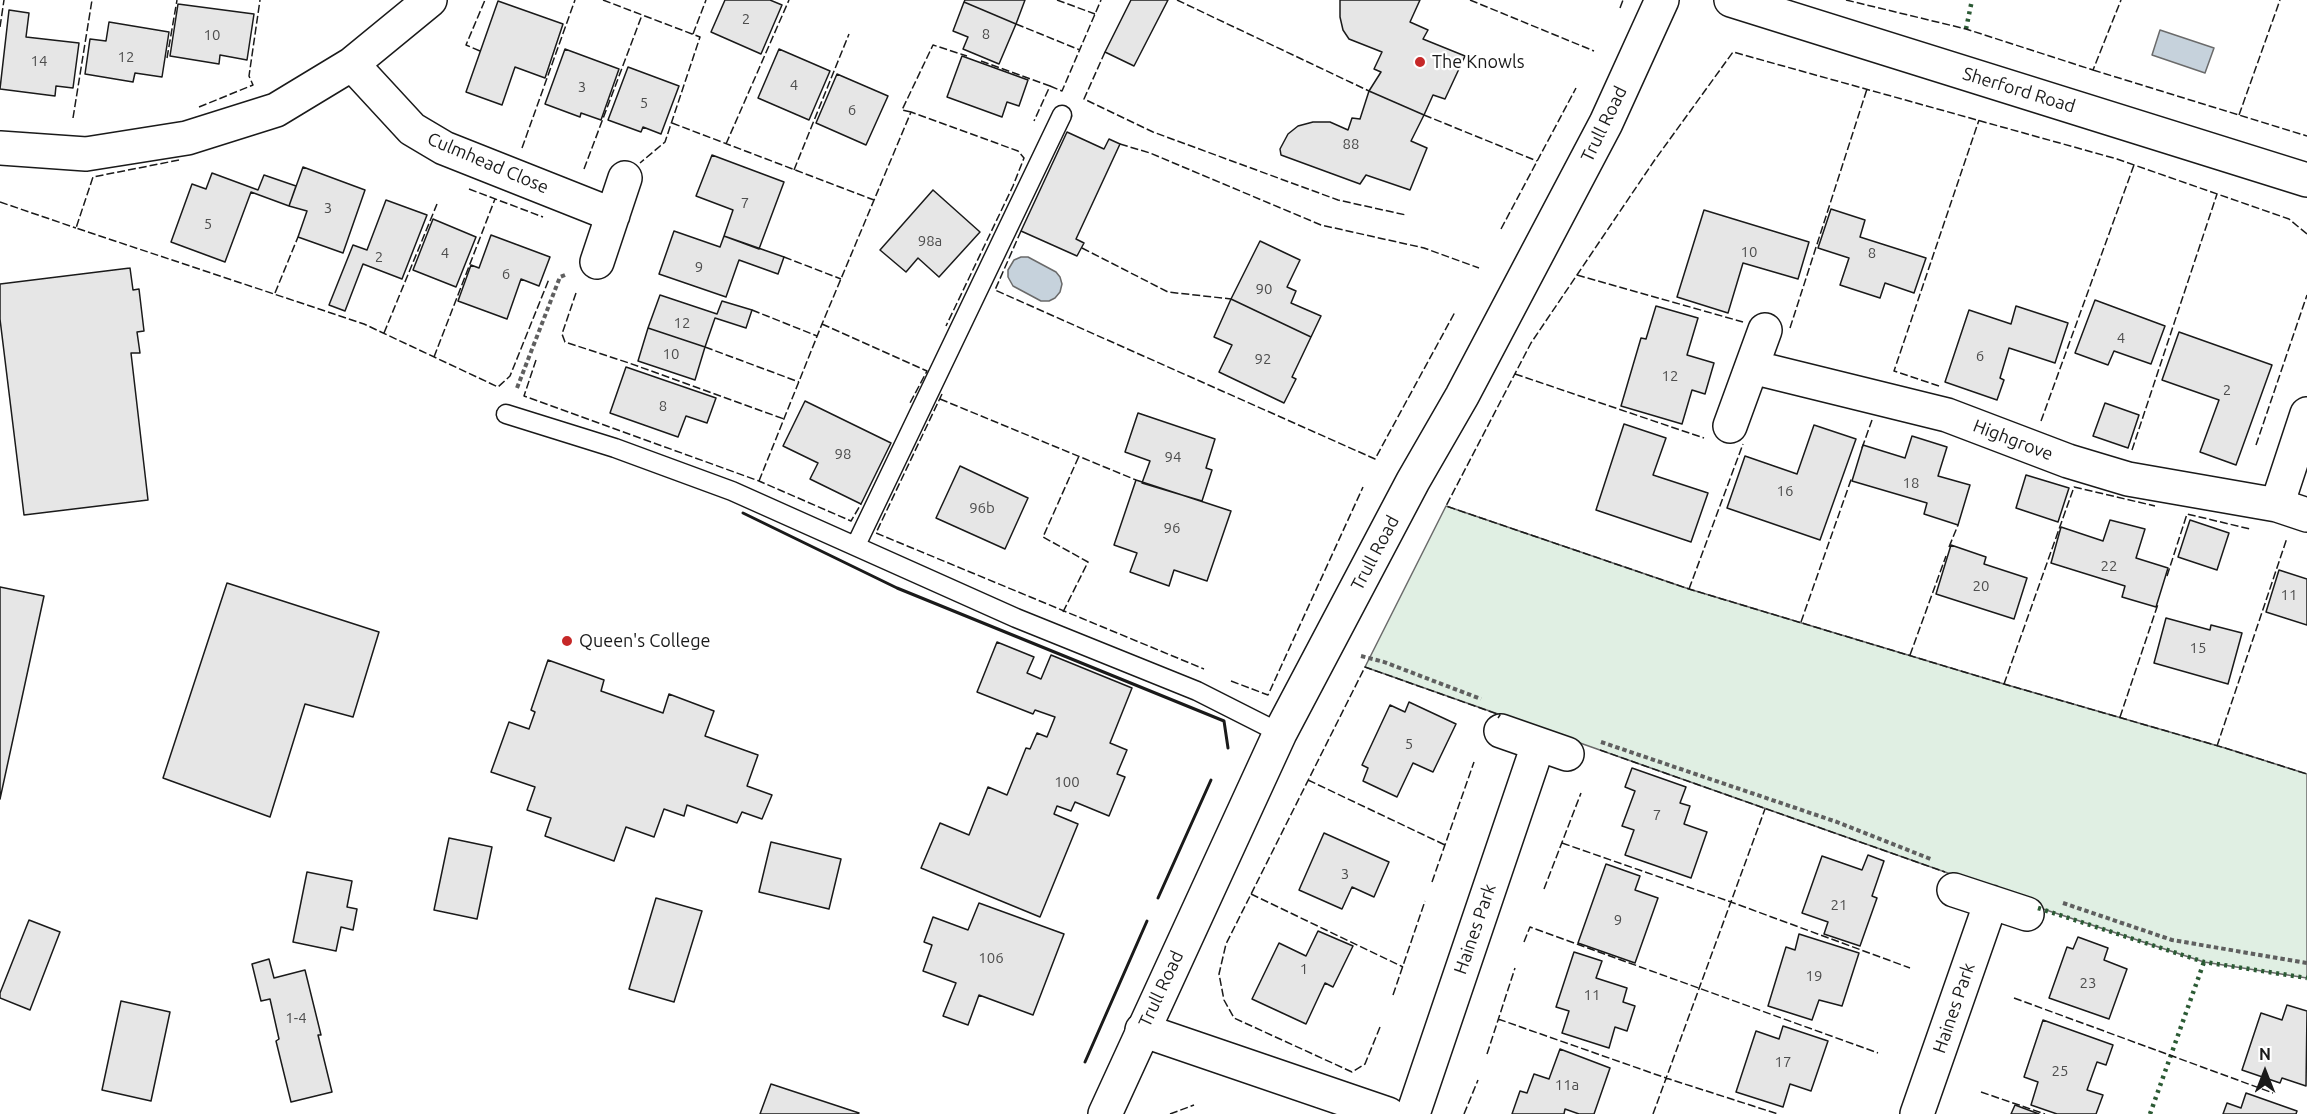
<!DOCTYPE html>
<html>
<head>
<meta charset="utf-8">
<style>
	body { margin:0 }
	#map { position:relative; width:2307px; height:1114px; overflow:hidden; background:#fff; font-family:Ubuntu,sans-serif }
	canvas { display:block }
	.north { position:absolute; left:2235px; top:1042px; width:60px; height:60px; -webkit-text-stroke:4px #fff; paint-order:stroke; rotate:0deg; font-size:16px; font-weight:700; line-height:24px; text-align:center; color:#1a1a1a }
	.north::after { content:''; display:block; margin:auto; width:21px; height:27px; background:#1a1a1a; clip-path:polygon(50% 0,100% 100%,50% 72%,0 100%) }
</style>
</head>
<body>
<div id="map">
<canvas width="2307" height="1114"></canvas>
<div class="north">N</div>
</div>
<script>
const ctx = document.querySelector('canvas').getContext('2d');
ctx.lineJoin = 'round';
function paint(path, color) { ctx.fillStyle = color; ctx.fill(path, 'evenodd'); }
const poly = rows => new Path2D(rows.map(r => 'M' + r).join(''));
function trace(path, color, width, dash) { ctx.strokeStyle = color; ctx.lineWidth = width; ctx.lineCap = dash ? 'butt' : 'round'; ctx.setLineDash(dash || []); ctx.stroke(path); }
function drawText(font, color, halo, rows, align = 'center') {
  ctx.font = font + ' Ubuntu,sans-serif'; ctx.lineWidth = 4.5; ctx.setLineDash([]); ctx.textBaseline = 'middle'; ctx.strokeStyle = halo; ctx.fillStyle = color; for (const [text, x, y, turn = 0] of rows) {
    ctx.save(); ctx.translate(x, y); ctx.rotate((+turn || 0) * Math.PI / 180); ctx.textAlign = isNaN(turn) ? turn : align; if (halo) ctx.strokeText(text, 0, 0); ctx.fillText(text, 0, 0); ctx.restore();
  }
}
const green = poly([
	[1446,506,1689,589,2004,684,2225,748,2307,774,2307,978,2204,962,2037,907,1945,872,1365,667,1446,506]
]);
const water = poly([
	[2160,30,2214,48,2205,73,2152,55,2160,30],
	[1021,257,1028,257,1056,272,1060,277,1062,284,1060,292,1055,298,1049,301,1041,301,1013,286,1008,277,1008,270,1014,260,1021,257]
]);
const building = poly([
	[725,0,770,0,782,5,761,54,711,32,725,0],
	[965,0,1025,0,1016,24,964,2,965,0],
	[1131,0,1168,0,1134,66,1105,52,1131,0],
	[1340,0,1420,0,1410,22,1428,30,1423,39,1465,56,1445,99,1433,95,1424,115,1369,91,1381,72,1374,69,1382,52,1349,39,1343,30,1340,17,1340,0],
	[498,1,563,24,545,78,515,67,502,105,466,92,498,1],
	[964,2,1016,24,999,64,963,49,968,37,953,31,964,2],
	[178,4,254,14,247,60,220,55,219,64,170,56,178,4],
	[9,10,29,13,26,37,79,43,73,88,56,86,55,96,0,89,9,10],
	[109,22,169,32,162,77,135,73,133,82,85,74,90,39,106,41,109,22],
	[565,49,619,69,601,120,581,113,580,117,545,104,565,49],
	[779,49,830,71,809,120,758,98,779,49],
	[962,56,1028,80,1019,106,1007,102,1002,117,947,97,962,56],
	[628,67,679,86,661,134,643,127,641,132,608,120,628,67],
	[837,74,888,96,866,145,816,123,837,74],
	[1369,91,1424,115,1411,141,1427,148,1410,190,1366,175,1360,184,1281,155,1280,149,1288,134,1298,126,1313,122,1330,122,1348,130,1352,118,1360,119,1369,91],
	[1067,132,1104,149,1109,139,1120,144,1076,239,1084,243,1077,256,1021,231,1067,132],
	[712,155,784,182,759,249,724,236,733,210,696,196,712,155],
	[303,167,365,190,343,253,298,237,307,211,289,206,303,167],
	[212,173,258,190,264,175,296,186,289,206,251,192,225,262,171,242,192,184,206,189,212,173],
	[933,190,980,232,939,277,918,258,906,272,880,250,933,190],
	[386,200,427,215,402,279,363,264,345,311,329,305,353,245,367,250,386,200],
	[1831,209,1865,220,1860,237,1926,258,1914,293,1885,283,1880,298,1840,285,1849,258,1818,248,1831,209],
	[1704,210,1809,242,1798,279,1743,263,1728,313,1677,297,1704,210],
	[433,219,476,237,456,287,413,270,433,219],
	[674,231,720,247,724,236,784,257,778,274,739,260,726,297,659,274,674,231],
	[491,235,550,257,539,286,521,279,507,319,458,301,471,265,479,268,491,235],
	[1260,241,1300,260,1287,287,1296,291,1291,303,1321,316,1311,337,1231,299,1260,241],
	[130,268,133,290,139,289,144,331,137,332,140,353,131,353,148,500,24,515,0,319,0,284,130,268],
	[660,295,717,314,722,301,752,310,746,328,715,318,705,347,648,328,660,295],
	[1231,299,1311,337,1292,377,1296,379,1284,403,1219,372,1232,345,1214,337,1231,299],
	[2095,300,2165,326,2151,364,2114,351,2108,365,2075,353,2095,300],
	[1656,306,1698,318,1687,355,1714,363,1705,394,1692,390,1682,424,1621,406,1641,338,1646,339,1656,306],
	[2016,306,2068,323,2055,363,2009,348,2000,378,2004,380,1997,400,1945,382,1969,310,2011,324,2016,306],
	[648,328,705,347,695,380,638,361,648,328],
	[2179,332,2272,365,2236,465,2200,452,2219,400,2162,380,2179,332],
	[626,367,716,398,707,423,686,416,678,437,610,413,626,367],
	[805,401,891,443,861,504,810,479,818,463,783,446,805,401],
	[2105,403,2139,415,2128,448,2093,436,2105,403],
	[1138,413,1215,439,1206,468,1212,470,1202,501,1142,483,1150,461,1125,452,1138,413],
	[1624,424,1666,438,1653,475,1708,493,1691,542,1596,510,1624,424],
	[1814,425,1856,439,1820,540,1727,508,1745,456,1797,474,1814,425],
	[1912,436,1947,447,1938,476,1970,485,1958,525,1924,514,1927,503,1852,481,1863,445,1905,458,1912,436],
	[960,466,1028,498,1005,549,936,518,960,466],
	[2026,475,2069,488,2058,522,2016,508,2026,475],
	[1136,480,1231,511,1207,581,1174,570,1169,586,1130,572,1137,553,1114,545,1136,480],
	[2110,520,2145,529,2136,558,2168,568,2156,607,2122,597,2125,586,2051,563,2061,527,2103,541,2110,520],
	[2190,520,2229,533,2217,570,2178,557,2190,520],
	[1951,545,1986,557,1984,564,2027,578,2014,619,1936,594,1951,545],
	[2279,570,2307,579,2307,625,2266,612,2279,570],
	[227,583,379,632,353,717,305,704,270,817,163,778,227,583],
	[0,587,44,596,0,799,0,587],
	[2166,618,2210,630,2211,625,2242,633,2228,684,2154,663,2166,618],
	[997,642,1034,657,1027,673,1041,679,1051,655,1132,688,1110,743,1127,750,1117,774,1125,777,1109,816,1075,802,1071,811,1057,806,1054,814,1078,824,1040,917,921,868,940,823,969,835,988,787,1007,795,1026,748,1030,749,1037,733,1047,737,1055,717,1035,710,1033,714,977,692,997,642],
	[548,660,604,680,601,691,663,713,669,694,714,711,705,736,758,755,747,786,772,795,762,819,742,812,737,823,687,805,684,816,664,809,654,837,626,827,614,861,545,836,551,818,527,810,535,787,491,772,509,722,529,729,535,712,531,710,548,660],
	[1409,702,1456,724,1433,772,1413,763,1397,797,1363,781,1368,768,1362,765,1390,705,1405,712,1409,702],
	[1632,768,1686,787,1680,803,1690,806,1684,824,1707,832,1691,878,1625,855,1634,830,1622,826,1635,791,1625,787,1632,768],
	[1324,833,1389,862,1374,897,1352,887,1342,909,1299,890,1324,833],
	[449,838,492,847,477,919,434,910,449,838],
	[771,842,841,859,829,909,759,892,771,842],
	[1868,855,1884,861,1872,896,1877,898,1860,946,1824,934,1828,922,1802,913,1822,856,1862,870,1868,855],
	[1606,864,1640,876,1635,890,1658,898,1635,963,1578,943,1606,864],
	[307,872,352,881,347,907,357,909,353,930,341,927,336,951,293,942,307,872],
	[656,898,702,911,674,1002,629,989,656,898],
	[979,903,1064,934,1033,1015,979,995,968,1025,943,1016,956,983,923,971,932,945,924,942,933,917,968,930,979,903],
	[29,920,60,932,30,1010,0,998,0,993,29,920],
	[1318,931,1353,946,1333,987,1325,983,1306,1024,1252,999,1279,943,1306,956,1318,931],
	[1799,934,1859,953,1842,1006,1819,1000,1812,1020,1768,1006,1786,947,1795,950,1799,934],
	[2078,937,2108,948,2104,960,2127,969,2109,1019,2049,998,2067,947,2073,949,2078,937],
	[1574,952,1602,961,1596,978,1627,988,1623,1002,1635,1006,1627,1031,1615,1027,1609,1048,1562,1033,1569,1011,1556,1007,1574,952],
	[269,959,274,978,305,970,321,1035,318,1035,332,1092,291,1102,276,1041,279,1039,270,999,261,1001,252,964,269,959],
	[121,1001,170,1012,151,1101,102,1090,121,1001],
	[2287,1005,2307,1011,2306,1086,2282,1078,2280,1083,2242,1070,2261,1013,2282,1020,2287,1005],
	[2043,1020,2113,1045,2106,1065,2097,1062,2087,1090,2103,1095,2096,1114,2057,1114,2031,1105,2038,1082,2024,1077,2043,1020],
	[1783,1026,1828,1041,1811,1091,1790,1084,1783,1107,1736,1092,1756,1031,1779,1039,1783,1026],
	[1560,1049,1610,1068,1594,1114,1579,1114,1565,1109,1564,1114,1512,1114,1520,1091,1527,1093,1534,1074,1549,1079,1560,1049],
	[771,1084,859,1113,858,1114,760,1114,771,1084],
	[2246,1093,2297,1111,2296,1114,2223,1114,2227,1103,2241,1108,2246,1093],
	[2015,1105,2039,1114,2011,1114,2015,1105]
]);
const path = poly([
	[517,388,560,277,565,275],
	[1361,656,1384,662,1481,699],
	[1601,742,1837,822,1933,860],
	[2063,903,2172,940,2307,963]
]);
const lane = poly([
	[506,414,615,448,732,491,1016,618,1197,691,1280,733],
	[856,545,1062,115]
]);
const street = poly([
	[1731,0,2307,180],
	[352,64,412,129,444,148,613,215],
	[0,148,86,154,187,138,276,110,352,64,430,0],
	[597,262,625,178],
	[1752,367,1947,415,2068,461,2128,479,2277,505,2307,414],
	[1730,426,1765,330],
	[2277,505,2307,515],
	[1501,731,1567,754],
	[1954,890,2027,914],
	[1142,1030,1388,1114],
	[1413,1114,1538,745],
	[1917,1114,1991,902]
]);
const secondary = poly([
	[1105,1114,1280,733,1413,481,1462,396,1606,123,1662,0]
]);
const hedge = poly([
	[1966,29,1972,0],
	[2038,908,2204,962,2307,978],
	[2150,1114,2204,962]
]);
const fence = poly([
	[603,0,700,37,665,142,640,163],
	[1057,0,1095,14],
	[1177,0,1369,91],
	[1470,0,1594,51],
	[1846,0,1966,29,2093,70,2121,0],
	[1620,8,1623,0],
	[1016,24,1080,50],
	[0,27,4,0],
	[693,34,706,0],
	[480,51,466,45,485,0],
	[1105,52,1084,99,1153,132,1338,200,1406,215],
	[167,58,177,0],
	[981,61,1050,86,1034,121],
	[2093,70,2307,136],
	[1050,86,1062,91,1101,0],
	[199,107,253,85,249,76,260,0],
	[911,112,902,110,933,45,967,56],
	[1424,115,1537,161],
	[2239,115,2280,0],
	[73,118,92,0],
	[672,123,874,200],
	[726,144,789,0],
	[1120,144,1150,153,1321,225,1424,248,1479,268],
	[522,148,575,0],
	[179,160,93,177,76,228,364,324,498,387,510,376,549,279],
	[584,169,642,15],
	[794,170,849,34],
	[469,189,543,217],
	[0,202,76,228],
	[1501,229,1576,88],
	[1021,231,995,290,1375,459,1455,312],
	[2307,234,2289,219,2117,159,1733,52,1654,161,1531,343,1446,506,1689,589,2004,684,2225,748,2307,774],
	[1082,248,1168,292,1231,299],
	[784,257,841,279],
	[1577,275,1743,322],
	[275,293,298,237],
	[576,293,562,334,565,342,629,363,784,419],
	[752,310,817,336],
	[822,324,927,371,910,403],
	[1790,328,1867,89],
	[384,333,437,204],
	[705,347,799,382],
	[434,357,495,199],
	[536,360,524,396,759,481,851,521,861,504],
	[1515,374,1704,438],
	[1939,386,1894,371,1979,120],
	[942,394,876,533,1204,669],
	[940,399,1136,480],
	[2041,421,2134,165],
	[2256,445,2307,295],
	[1862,448,1872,420],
	[2132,450,2217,194],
	[759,481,822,324,911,112,1018,151,1024,158,1013,186,946,326],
	[1949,547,1958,525],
	[2167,576,2187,514,2250,529],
	[1689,589,1743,444],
	[1063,612,1088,562,1043,537,1079,456],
	[1801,622,1852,477],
	[1910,655,1946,556],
	[1231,681,1268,695,1363,487],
	[2004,684,2074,487,2155,506],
	[2120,717,2158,604],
	[2217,746,2287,538],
	[1600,750,1945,872],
	[1308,780,1445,845],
	[1562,843,1731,902,1910,968],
	[1432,882,1474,762],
	[1544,889,1581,793],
	[1251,894,1403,967],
	[1524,942,1530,927,1878,1053],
	[1393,995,1425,901],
	[2014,998,2273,1093],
	[1498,1019,1666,1078,1778,1114],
	[1380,1027,1365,1064,1352,1072,1234,1018,1224,1000,1219,974,1226,944,1365,667,1500,715,1498,718],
	[1487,1054,1515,968],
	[1981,1092,2045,1114],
	[1170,1114,1194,1105],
	[1464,1114,1478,1080],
	[1653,1114,1765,809]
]);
const wall = poly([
	[743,513,897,588,1224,721,1228,748],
	[1158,898,1211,780],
	[1085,1062,1147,921]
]);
const markers = [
	[1420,62,6,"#c62828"],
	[567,641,6,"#c62828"]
];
const numberNames = [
	["2",746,19],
	["8",986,34],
	["10",212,35],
	["12",126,57],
	["14",39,61],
	["4",794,85],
	["3",582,87],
	["5",644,103],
	["6",852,110],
	["88",1351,144],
	["7",745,203],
	["3",328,208],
	["5",208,224],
	["98a",930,241],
	["10",1749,252],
	["4",445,253],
	["8",1872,253],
	["2",379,257],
	["9",699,267],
	["6",506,274],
	["90",1264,289],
	["12",682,323],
	["4",2121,338],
	["10",671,354],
	["6",1980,356],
	["92",1263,359],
	["12",1670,376],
	["2",2227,390],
	["8",663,406],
	["98",843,454],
	["94",1173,457],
	["18",1911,483],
	["16",1785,491],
	["96b",982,508],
	["96",1172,528],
	["22",2109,566],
	["20",1981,586],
	["11",2289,595],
	["15",2198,648],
	["5",1409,744],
	["100",1067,782],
	["7",1657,815],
	["3",1345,874],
	["21",1839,905],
	["9",1618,920],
	["106",991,958],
	["1",1304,969],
	["19",1814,976],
	["23",2088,983],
	["11",1592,995],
	["1-4",296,1018],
	["17",1783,1062],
	["25",2060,1071],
	["11a",1567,1085]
];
const poiNames = [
	["The Knowls",1432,62],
	["Queen's College",579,641]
];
const streetNames = [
	["Sherford Road",2019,90,17],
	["Trull Road",1604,124,-64],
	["Culmhead Close",488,163,23],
	["Highgrove",2013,440,21],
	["Trull Road",1375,553,-62],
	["Haines Park",1475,929,-71],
	["Trull Road",1161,989,-65],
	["Haines Park",1954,1008,-71]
];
paint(green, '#e0efe3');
trace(green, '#6a6a6a', 1.5);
paint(water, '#c6d2dc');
trace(water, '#6a6a6a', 1.5);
paint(building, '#e6e6e6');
trace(building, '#1a1a1a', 1.5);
trace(lane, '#1a1a1a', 21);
trace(street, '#1a1a1a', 36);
trace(secondary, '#1a1a1a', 36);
trace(path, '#5f5f5f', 4, [4.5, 3]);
trace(lane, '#fff', 18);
trace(street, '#fff', 33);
trace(secondary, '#fff', 33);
trace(hedge, '#2b5a34', 4.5, [3, 4.5]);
trace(fence, '#1a1a1a', 1.5, [8, 3]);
trace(wall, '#1a1a1a', 3);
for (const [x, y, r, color] of markers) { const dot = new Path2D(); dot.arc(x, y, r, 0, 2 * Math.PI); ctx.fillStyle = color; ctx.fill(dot); trace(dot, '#fff', 2); }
drawText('15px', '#4d4d4d', null, numberNames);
drawText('18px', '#1a1a1a', '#fff', poiNames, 'left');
drawText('18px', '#1a1a1a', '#fff', streetNames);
</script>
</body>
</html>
